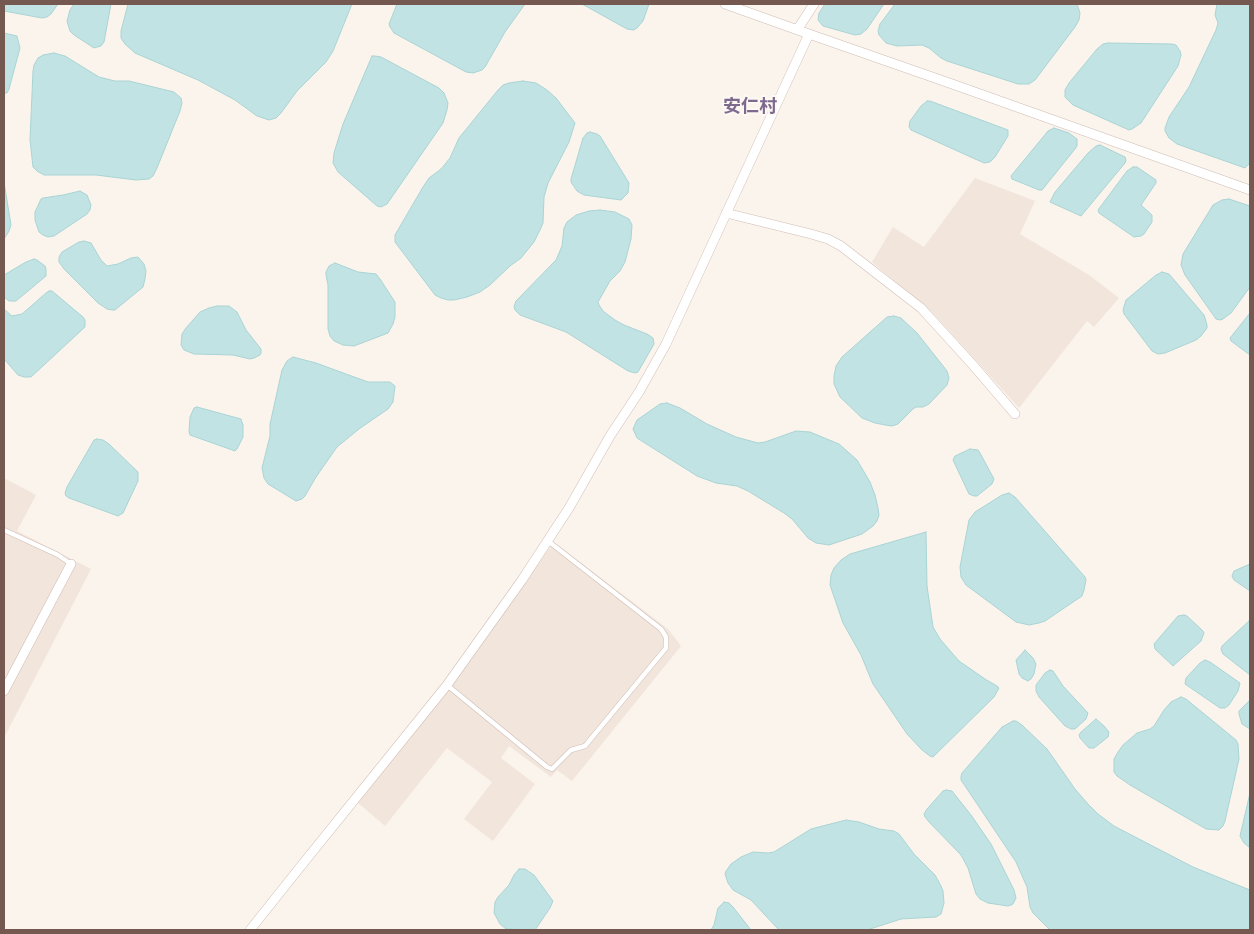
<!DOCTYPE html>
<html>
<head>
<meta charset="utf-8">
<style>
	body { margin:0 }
	#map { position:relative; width:1254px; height:934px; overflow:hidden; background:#fbf4ec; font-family:"Titillium Web",sans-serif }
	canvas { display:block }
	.frame { position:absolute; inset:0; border:5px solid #755951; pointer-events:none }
</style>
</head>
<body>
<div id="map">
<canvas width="1254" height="934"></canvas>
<div class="frame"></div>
</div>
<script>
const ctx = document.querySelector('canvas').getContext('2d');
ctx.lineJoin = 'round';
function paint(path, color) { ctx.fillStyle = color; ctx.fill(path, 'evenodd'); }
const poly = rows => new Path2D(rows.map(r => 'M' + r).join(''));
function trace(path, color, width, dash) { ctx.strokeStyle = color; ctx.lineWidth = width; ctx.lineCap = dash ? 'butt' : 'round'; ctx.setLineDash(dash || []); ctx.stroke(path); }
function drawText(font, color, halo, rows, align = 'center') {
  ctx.font = font + ' "Titillium Web","Noto Sans SC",sans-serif'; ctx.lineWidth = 4; ctx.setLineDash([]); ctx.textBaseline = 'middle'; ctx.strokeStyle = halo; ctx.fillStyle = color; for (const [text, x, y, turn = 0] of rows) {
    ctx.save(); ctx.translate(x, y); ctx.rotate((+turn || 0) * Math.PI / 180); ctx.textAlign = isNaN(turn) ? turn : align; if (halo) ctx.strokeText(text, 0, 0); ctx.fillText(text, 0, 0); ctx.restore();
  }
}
const residential = poly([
	[975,178,1035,201,1020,234,1089,275,1119,298,1094,327,1087,321,1019,408,933,313,872,262,893,227,924,247],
	[4,478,36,495,17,531,91,569,4,738],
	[554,542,668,629,681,646,572,781,557,770,551,777,509,746,501,758,535,784,493,841,464,819,492,782,447,748,385,826,357,802,447,691]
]);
const water = poly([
	[4,4,58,4,51,14,47,17,42,18,4,11,4,4],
	[74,4,111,4,104,42,101,46,94,48,74,35,70,31,67,21,70,10,74,4],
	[128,4,352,4,333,51,326,62,297,91,281,113,276,118,269,120,257,116,235,100,198,80,135,53,125,44,121,38,121,31,128,4],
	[397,4,525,4,505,32,485,67,482,70,473,73,466,72,394,33,390,27,389,24,397,4],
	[582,4,649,4,643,21,637,28,634,30,627,29,582,4],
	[825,4,884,4,867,29,861,34,855,35,823,26,818,20,819,13,825,4],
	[895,4,1077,4,1080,13,1079,20,1075,27,1035,80,1029,84,1018,84,947,61,941,58,929,48,922,45,897,46,886,43,879,35,878,31,880,24,895,4],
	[1217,4,1250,4,1250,163,1245,168,1177,144,1169,138,1165,131,1165,128,1169,117,1189,87,1216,30,1218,23,1215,15,1217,4],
	[4,33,17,36,20,48,9,89,7,93,4,93,4,33],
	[1108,43,1172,44,1176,45,1180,51,1181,55,1178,66,1141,123,1132,129,1129,130,1073,105,1065,97,1065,90,1069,83,1097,49,1103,44,1108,43],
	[54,53,65,56,99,77,115,81,129,81,174,92,181,98,182,103,180,111,157,168,153,176,149,179,136,180,96,175,44,175,37,171,33,167,30,140,33,71,34,65,38,58,43,55,54,53],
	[372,56,375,56,381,57,439,88,444,93,448,103,447,110,443,123,387,204,381,207,377,206,338,172,333,163,334,153,343,124,372,56],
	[523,81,536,83,547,90,556,98,575,123,569,142,548,183,544,197,543,223,540,230,534,242,521,258,510,266,490,285,480,292,467,297,454,300,448,300,441,298,435,295,395,242,395,235,423,187,429,178,441,169,450,158,459,138,498,90,503,85,509,83,523,81],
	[927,101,930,101,1008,130,1008,136,995,157,990,162,984,163,911,130,909,127,910,121,921,106,927,101],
	[1054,128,1069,133,1077,139,1077,146,1075,149,1042,190,1039,190,1012,179,1011,176,1048,131,1054,128],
	[590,132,597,134,600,136,629,183,628,193,621,200,584,195,577,191,571,182,571,179,583,138,587,133,590,132],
	[1100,145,1125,157,1126,160,1125,163,1081,216,1050,202,1055,192,1088,153,1096,146,1100,145],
	[1133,167,1137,167,1156,180,1156,183,1141,205,1152,215,1152,222,1144,234,1141,236,1134,237,1099,213,1098,210,1127,171,1133,167],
	[4,182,11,225,9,231,4,239,4,182],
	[80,191,87,195,91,205,90,210,87,214,54,236,48,237,43,235,39,232,35,220,35,212,41,199,43,198,63,195,80,191],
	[1229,199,1250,206,1250,287,1231,313,1223,319,1220,320,1216,319,1185,275,1181,265,1183,254,1213,205,1222,200,1229,199],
	[600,210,615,212,629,219,632,225,631,239,625,262,620,271,610,281,598,302,599,305,603,311,615,320,624,325,647,334,653,338,654,344,638,372,635,373,628,371,566,332,520,315,515,310,514,307,516,301,556,260,562,246,564,228,567,222,576,215,589,211,600,210],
	[84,241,91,243,101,260,107,266,118,264,131,258,138,257,144,264,146,271,145,279,143,287,115,310,112,310,107,309,98,303,64,269,59,262,59,257,62,252,79,242,84,241],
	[34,259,37,260,45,266,46,269,46,276,16,301,9,301,4,297,4,275,26,262,34,259],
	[335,263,358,272,376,274,380,279,395,302,395,317,393,324,388,333,354,346,343,345,334,341,330,336,328,329,328,285,326,275,326,272,329,266,335,263],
	[1162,272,1169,274,1204,315,1207,325,1207,328,1201,336,1196,340,1165,353,1158,354,1152,351,1124,314,1123,310,1126,300,1156,275,1162,272],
	[49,291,52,291,83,317,85,320,85,327,31,377,24,377,18,375,4,359,4,309,12,316,22,314,46,293,49,291],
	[217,306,229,306,237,312,246,330,261,349,261,353,260,355,254,358,250,359,233,355,194,354,184,350,181,345,182,334,186,328,200,312,209,308,217,306],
	[1250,313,1250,355,1231,341,1230,338,1250,313],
	[894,316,901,318,917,333,947,371,949,378,947,385,929,404,923,407,916,407,913,409,898,424,892,426,885,425,875,423,862,418,840,397,834,384,834,376,836,366,842,357,887,317,894,316],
	[293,357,316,363,368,382,390,382,395,386,393,402,388,409,359,429,337,447,316,477,305,496,302,499,296,501,268,484,264,478,262,468,270,436,270,424,282,370,287,361,293,357],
	[667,403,680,408,707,424,736,437,758,443,765,442,796,431,810,432,839,444,857,460,870,482,875,495,878,508,879,515,877,521,873,526,862,534,829,545,816,543,808,538,792,519,784,513,748,491,737,486,716,483,697,476,637,438,633,429,637,420,660,404,667,403],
	[197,407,241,419,243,425,243,437,237,449,235,451,190,435,189,432,190,417,194,408,197,407],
	[97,439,103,440,109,444,138,472,138,481,123,513,118,516,69,498,66,496,65,493,67,487,94,440,97,439],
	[970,449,978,450,980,453,994,479,992,484,977,496,974,496,969,494,953,460,955,456,970,449],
	[1009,493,1015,497,1085,577,1086,580,1084,590,1082,596,1045,621,1039,623,1029,625,1016,622,966,585,961,577,960,567,969,520,975,512,1002,495,1009,493],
	[926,532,927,586,933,627,940,639,959,661,985,679,997,686,999,688,994,697,933,757,930,756,922,750,907,734,873,684,861,655,843,623,830,585,831,575,834,568,841,560,850,554,926,532],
	[1250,564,1250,591,1234,580,1232,576,1234,571,1250,564],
	[1184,615,1187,616,1203,631,1204,633,1201,641,1173,666,1155,649,1154,644,1178,616,1184,615],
	[1249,621,1250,621,1250,675,1223,654,1221,649,1222,646,1249,621],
	[1025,650,1033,658,1036,664,1034,674,1031,679,1028,681,1022,678,1019,674,1016,660,1025,650],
	[1205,660,1210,662,1240,683,1238,691,1229,705,1225,708,1220,708,1185,684,1186,678,1200,663,1205,660],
	[1050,670,1053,671,1063,686,1088,713,1086,719,1075,729,1071,729,1065,726,1039,697,1036,691,1036,685,1045,673,1050,670],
	[1181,697,1186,699,1236,740,1238,744,1239,759,1225,821,1223,826,1219,830,1206,829,1130,785,1117,776,1114,772,1114,759,1118,752,1123,745,1137,733,1150,729,1154,726,1164,710,1171,702,1181,697],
	[1250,700,1250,729,1242,724,1239,714,1239,711,1250,700],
	[1096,719,1104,726,1109,732,1108,737,1094,748,1089,748,1080,738,1079,735,1081,732,1096,719],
	[1013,721,1016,721,1022,725,1047,749,1075,789,1088,804,1098,814,1114,826,1193,867,1250,890,1250,930,1050,930,1033,913,1030,907,1027,887,1016,862,961,780,961,776,962,773,1002,727,1013,721],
	[946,790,952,791,971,815,991,844,1014,890,1016,898,1013,904,1011,905,1008,906,988,903,980,899,976,894,968,868,961,855,929,822,925,817,924,814,927,809,943,791,946,790],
	[1250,793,1250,848,1244,843,1240,836,1250,793],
	[846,820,859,822,879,829,894,831,899,834,914,854,935,875,941,886,943,891,944,903,941,914,936,917,901,919,867,930,779,930,751,900,733,890,728,883,725,874,726,871,731,864,741,857,753,852,768,853,774,852,811,829,846,820],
	[519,869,525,869,534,875,553,901,550,908,535,930,506,929,500,924,494,913,495,902,498,897,509,885,514,875,519,869],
	[724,902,729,903,733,907,751,930,711,930,714,925,718,908,724,902]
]);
const service = poly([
	[4,530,58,555,71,564],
	[447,685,547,767,552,769,571,750,585,746,666,648,666,637,661,629,548,541]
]);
const minor = poly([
	[725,4,809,34,955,85,1250,190],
	[797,30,814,4],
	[726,213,811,234,828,239,841,246,921,308,972,364,1015,414],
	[4,691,71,564],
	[250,930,301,866,447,685,522,580,569,508,610,436,639,392,666,344,809,34]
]);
const quarterNames = [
	["安仁村",750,108]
];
paint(residential, '#f2e5db');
paint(water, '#c2e3e3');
trace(water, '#a9d3d4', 1);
trace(service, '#cfbdb5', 5.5);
trace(minor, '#cfbdb5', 10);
trace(service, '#fff', 4.5);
trace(minor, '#fff', 9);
drawText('bold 18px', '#7e698f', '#fef8f3', quarterNames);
</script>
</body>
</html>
